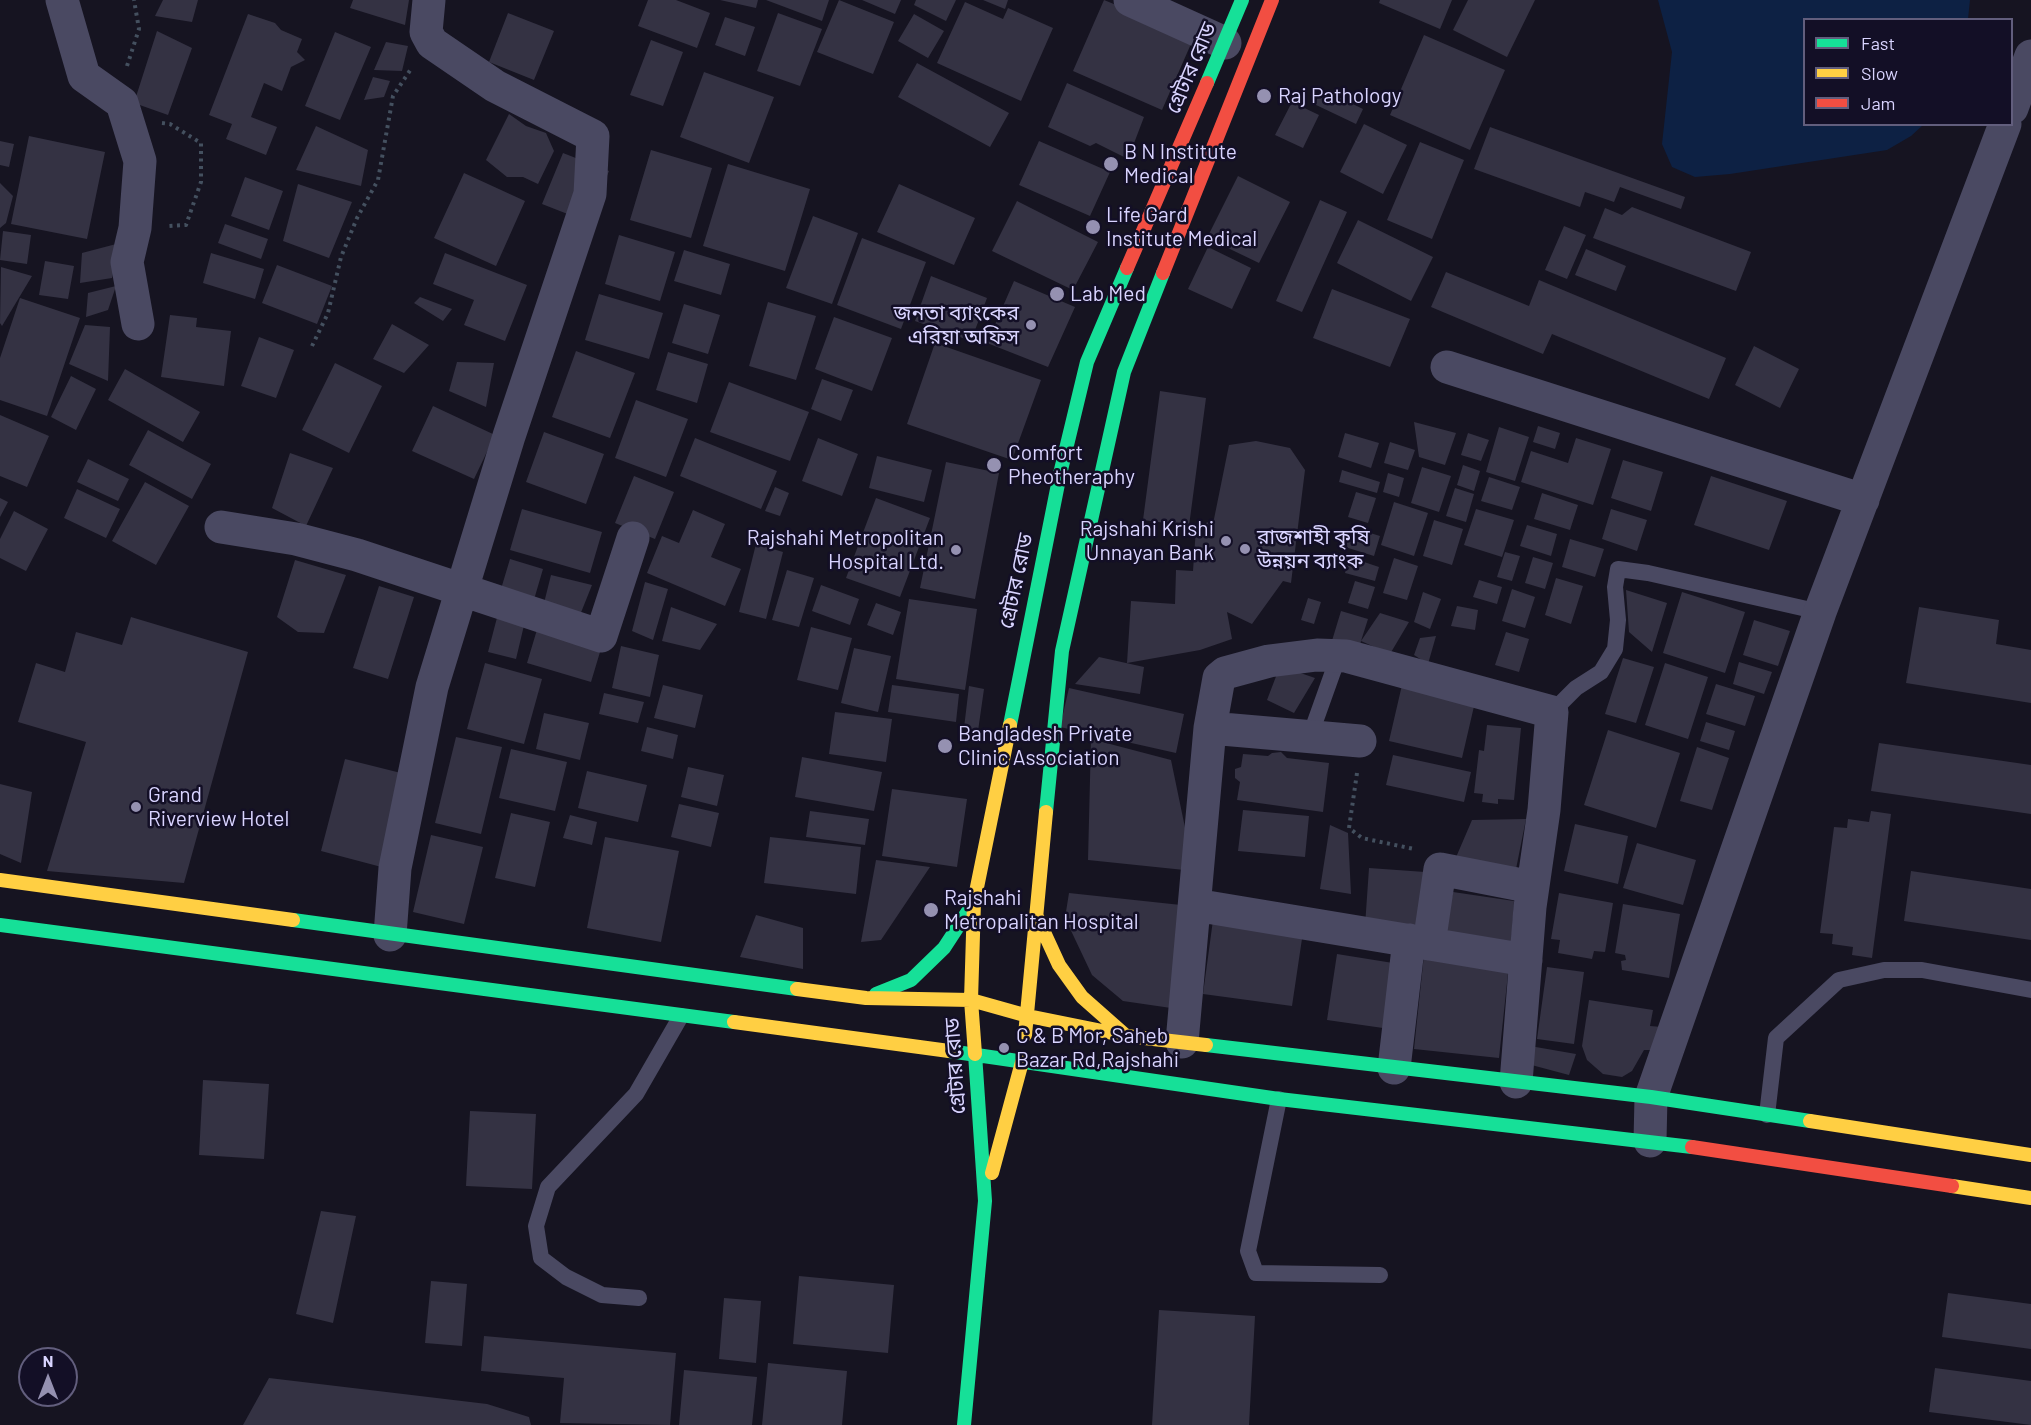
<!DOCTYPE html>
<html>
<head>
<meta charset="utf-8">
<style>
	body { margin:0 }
	#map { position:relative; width:2031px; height:1425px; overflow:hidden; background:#161421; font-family:Barlow,sans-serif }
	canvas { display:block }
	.legend { position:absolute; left:1803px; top:18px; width:210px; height:108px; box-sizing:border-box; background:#130f26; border:2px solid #625e7d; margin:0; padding:8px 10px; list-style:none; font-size:18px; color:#d9d4ff }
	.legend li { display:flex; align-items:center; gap:12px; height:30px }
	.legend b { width:30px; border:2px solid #625e7d }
	.north { position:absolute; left:18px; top:1347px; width:60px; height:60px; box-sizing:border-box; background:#130f26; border:2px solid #625e7d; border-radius:50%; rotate:0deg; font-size:16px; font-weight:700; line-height:24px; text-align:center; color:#d9d4ff }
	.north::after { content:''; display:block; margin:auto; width:21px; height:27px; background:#9591b1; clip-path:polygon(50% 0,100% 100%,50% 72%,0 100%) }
</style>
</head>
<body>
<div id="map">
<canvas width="2031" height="1425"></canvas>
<ul class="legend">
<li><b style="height:8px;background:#16e098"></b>Fast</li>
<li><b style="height:8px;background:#ffcf43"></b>Slow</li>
<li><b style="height:8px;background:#f24e42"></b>Jam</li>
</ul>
<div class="north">N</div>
</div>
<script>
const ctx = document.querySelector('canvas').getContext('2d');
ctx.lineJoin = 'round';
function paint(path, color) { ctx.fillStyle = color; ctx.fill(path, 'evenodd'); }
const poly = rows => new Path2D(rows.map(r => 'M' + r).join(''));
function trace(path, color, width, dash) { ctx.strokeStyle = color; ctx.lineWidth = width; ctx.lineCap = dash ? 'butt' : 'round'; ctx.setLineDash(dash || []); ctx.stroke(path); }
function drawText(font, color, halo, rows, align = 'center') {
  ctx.font = font + ' Barlow,"Noto Sans Bengali",sans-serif'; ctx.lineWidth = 5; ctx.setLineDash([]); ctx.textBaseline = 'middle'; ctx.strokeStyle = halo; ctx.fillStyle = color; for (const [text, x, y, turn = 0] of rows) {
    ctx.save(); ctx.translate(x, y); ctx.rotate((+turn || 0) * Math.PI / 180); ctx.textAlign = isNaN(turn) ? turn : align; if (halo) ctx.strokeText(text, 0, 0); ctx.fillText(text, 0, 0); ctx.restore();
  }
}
const water = poly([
	[1658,0,1970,0,1968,19,1804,20,1804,124,1923,125,1911,136,1887,150,1730,174,1695,177,1672,167,1662,144,1672,52]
]);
const building = poly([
	[163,0,198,0,192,22,155,16],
	[353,0,409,0,405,25,350,8],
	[648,0,676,0,710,13,697,48,638,26],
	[720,0,758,0,756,8],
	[766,0,829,0,822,21],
	[839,0,894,22,873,74,817,52],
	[862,0,901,0,895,14],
	[916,0,956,0,946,21,914,5],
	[983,0,1008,0,1005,9],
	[1104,0,1194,37,1162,110,1073,71],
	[1380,0,1452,0,1440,29,1379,3],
	[1468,0,1535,0,1507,57,1453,30],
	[965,2,1003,19,1008,8,1053,28,1021,101,937,63],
	[508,13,554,31,534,80,489,62],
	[778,13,822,29,800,86,757,71],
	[248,14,275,23,281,30,302,39,297,52,305,60,291,67,282,91,264,83,251,117,277,127,266,155,226,139,232,124,209,115],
	[914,14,944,31,928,58,898,41],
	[725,17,755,27,745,56,715,45],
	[157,31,192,48,168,115,134,103],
	[335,32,371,47,340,120,305,106],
	[1424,35,1505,70,1470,150,1390,115],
	[651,40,683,52,663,106,630,95],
	[386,42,408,46,402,71,374,70],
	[917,63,1009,113,990,147,898,97],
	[704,72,774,97,749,163,680,137],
	[373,77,390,81,384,97,364,100],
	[1067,83,1144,117,1128,159,1096,143,1090,146,1048,127],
	[1322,89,1363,109,1356,124,1314,104],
	[1292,102,1319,115,1303,148,1275,135],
	[509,114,526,126,546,133,554,151,538,184,523,177,507,177,486,160],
	[1364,124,1407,145,1383,194,1340,172],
	[316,126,368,150,361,186,296,170],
	[1490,127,1685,197,1681,209,1620,187,1614,202,1585,192,1580,207,1474,169],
	[29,136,105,152,87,239,11,224],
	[0,141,14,144,9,167,0,165],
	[1039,141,1110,172,1090,216,1019,185],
	[1420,142,1464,160,1432,239,1387,220],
	[651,150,712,168,691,238,630,220],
	[563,153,609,171,588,222,542,204],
	[728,164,810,189,785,271,703,246],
	[464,173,525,201,496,266,434,238],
	[1238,176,1290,202,1259,263,1207,238],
	[245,177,283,191,269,230,231,216],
	[0,183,13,196,6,223,0,228],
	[298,184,352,202,329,258,283,241],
	[899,184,975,218,954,265,877,232],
	[1320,200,1347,212,1302,312,1276,301],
	[1017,201,1098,242,1073,290,992,251],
	[1632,207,1751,252,1736,291,1593,238,1605,208,1622,215],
	[813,216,858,233,832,304,786,288],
	[1358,220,1433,257,1411,301,1337,263],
	[225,224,268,239,261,259,218,243],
	[1564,226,1586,235,1567,279,1545,270],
	[3,231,31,235,27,264,0,260],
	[619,235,675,252,660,301,605,284],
	[862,238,926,262,901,329,837,305],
	[120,243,112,278,80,283,82,253],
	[1208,247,1251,268,1232,309,1188,289],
	[1586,249,1626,266,1616,291,1575,275],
	[684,250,730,264,721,295,674,281],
	[211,253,264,269,255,299,203,283],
	[445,253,527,285,505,341,464,325,474,300,433,284],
	[45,261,74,266,68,299,39,295],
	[277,265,332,286,317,324,262,303],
	[1,267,32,276,2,326,0,323],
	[1446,272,1529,306,1539,280,1726,358,1709,399,1552,334,1543,354,1431,307],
	[931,276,987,298,971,341,915,321],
	[1014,281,1075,307,1048,367,987,343],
	[116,286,108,310,86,317,88,293],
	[1332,289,1410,319,1390,367,1313,338],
	[599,294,663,313,649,359,585,340],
	[420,297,452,309,443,321,414,303],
	[20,298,80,318,47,416,0,400,0,358],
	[768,302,816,316,796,380,749,366],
	[684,304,720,315,708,354,672,343],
	[170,315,197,318,196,327,231,331,224,386,161,377],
	[834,317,892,338,872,391,815,369],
	[392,324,429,345,404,373,373,359],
	[85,325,110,327,108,381,69,364],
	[259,337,294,350,276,398,241,386],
	[935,343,1041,380,1012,460,907,424],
	[1754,346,1799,369,1780,408,1735,385],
	[576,351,635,373,610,438,552,417],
	[668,352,708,364,697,403,656,390],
	[457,362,494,363,486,407,449,391],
	[335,363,382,386,349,453,302,430],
	[125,369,200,412,183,442,108,400],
	[71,376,96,389,76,430,51,417],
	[822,379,853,390,841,421,811,409],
	[729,382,809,412,790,461,710,432],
	[1160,391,1206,398,1189,526,1143,520],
	[636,400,688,419,666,477,615,458],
	[433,406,495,435,474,479,412,451],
	[0,415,49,436,27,487,0,476],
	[1414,422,1456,433,1445,465,1419,457],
	[1538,426,1560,433,1555,449,1533,442],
	[1499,427,1529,437,1515,481,1486,472],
	[148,430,211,464,192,499,129,465],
	[544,432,604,454,586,504,526,482],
	[1345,433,1379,443,1371,468,1338,457],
	[1468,433,1489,440,1481,461,1461,455],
	[695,438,777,471,761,509,680,476],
	[818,438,858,454,842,496,802,481],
	[1576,438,1611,449,1593,505,1521,482,1531,451,1568,463],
	[1256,441,1290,448,1305,470,1291,583,1283,581,1252,624,1227,612,1232,639,1200,650,1127,663,1131,601,1175,604,1176,570,1193,571,1196,528,1214,519,1229,445],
	[1390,442,1415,450,1408,470,1384,463],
	[290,453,333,468,306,526,272,508],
	[877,456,932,470,924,502,869,488],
	[88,459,129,479,118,501,77,482],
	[1623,460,1663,472,1651,511,1611,498],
	[946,462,999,473,975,599,920,588],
	[1463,465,1480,471,1474,491,1457,485],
	[1422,467,1451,476,1439,512,1411,503],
	[1342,470,1380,482,1377,493,1339,482],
	[1388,473,1404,478,1399,497,1383,492],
	[634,476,674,492,655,539,615,523],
	[1711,476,1787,501,1769,550,1694,525],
	[1489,477,1520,487,1512,510,1481,501],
	[145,482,189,506,156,565,112,541],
	[775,487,789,493,780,516,765,511],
	[1455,488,1474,494,1466,522,1446,516],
	[77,489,120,509,106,538,64,518],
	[1356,492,1376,498,1368,523,1348,517],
	[1542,493,1578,505,1570,530,1534,519],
	[0,498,8,502,0,517],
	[876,498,930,518,900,597,846,578],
	[1394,502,1428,513,1414,556,1381,545],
	[522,509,602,532,590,573,510,550],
	[1476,509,1514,520,1502,557,1464,545],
	[1611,509,1647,520,1637,551,1602,539],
	[693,510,725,524,711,557,741,569,725,606,647,573,662,536,679,543],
	[14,511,48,529,26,571,0,558,0,539],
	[1434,520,1463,529,1452,565,1423,556],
	[1527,525,1557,534,1551,556,1520,546],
	[1351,527,1380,536,1374,556,1345,547],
	[1570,539,1604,549,1595,577,1562,567],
	[756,544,783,552,766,619,739,612],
	[1505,552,1520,556,1512,581,1497,577],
	[1349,557,1379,567,1375,581,1345,573],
	[1533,557,1553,563,1545,589,1525,583],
	[1394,558,1418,566,1407,600,1383,593],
	[510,559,543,569,533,603,501,589],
	[295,560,346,575,324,633,298,632,277,617],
	[787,570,814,578,799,627,772,620],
	[551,575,592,585,580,615,544,603],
	[1556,578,1583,586,1571,624,1545,615],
	[1479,580,1502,587,1497,604,1473,597],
	[1355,581,1375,587,1368,609,1348,603],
	[645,582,668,589,653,640,632,631],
	[821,585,859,599,850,625,812,611],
	[379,586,414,597,388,679,353,668],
	[1512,589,1535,597,1525,628,1502,621],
	[1626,590,1667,603,1652,652,1629,632],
	[1423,592,1441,599,1430,629,1414,622],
	[1682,592,1745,612,1725,673,1663,653],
	[1308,598,1321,602,1314,624,1301,620],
	[909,599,977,609,965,690,896,679],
	[876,603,901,612,893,635,867,625],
	[1457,606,1478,610,1475,630,1451,626],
	[671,607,717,624,700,650,662,641],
	[1919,607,1999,620,1996,644,2031,650,2031,703,1906,683],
	[499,610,526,617,516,659,488,652],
	[1341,611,1368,619,1361,641,1380,613,1409,622,1390,654,1361,641,1360,645,1331,644],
	[131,617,248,652,184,883,47,871,86,742,18,722,36,663,65,672,76,632,122,645],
	[1754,620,1790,631,1778,666,1743,655],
	[539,623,603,642,591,682,527,663],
	[811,627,852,638,838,690,797,680],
	[1506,632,1529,639,1519,672,1495,665],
	[1436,636,1428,664,1414,655,1420,638],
	[621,646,659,655,650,697,612,688],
	[854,648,891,656,878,712,841,703],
	[1099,657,1144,667,1140,694,1075,684],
	[1623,658,1654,667,1636,723,1605,714],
	[1739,662,1772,672,1764,694,1733,684],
	[485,663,542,679,524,744,467,729],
	[1665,663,1708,677,1688,739,1645,725],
	[1280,666,1315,678,1294,713,1267,700],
	[1716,684,1755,696,1745,726,1706,714],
	[663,685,703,695,695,728,654,718],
	[892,685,959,694,956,722,888,712],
	[1402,685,1475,702,1462,758,1389,741],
	[969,686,984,689,978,731,964,728],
	[1069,688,1184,714,1176,753,1060,727],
	[604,693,644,702,638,723,599,714],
	[835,712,892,719,886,762,829,754],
	[544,713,589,723,580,760,536,749],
	[1706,722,1735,731,1729,750,1700,741],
	[1487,725,1521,728,1514,800,1498,799,1498,804,1482,802,1483,794,1474,793,1479,750,1484,751],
	[647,727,678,735,673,759,641,751],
	[1608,730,1680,753,1656,828,1584,805],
	[456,737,502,747,481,834,435,823],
	[1091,739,1171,760,1194,871,1088,860],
	[1879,743,2031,765,2031,814,1871,791],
	[1697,747,1729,758,1712,810,1680,801],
	[511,749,567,762,555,811,499,798],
	[1281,752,1287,758,1329,763,1323,812,1237,800,1240,782,1235,778,1235,769,1241,767,1243,754,1268,756,1272,753],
	[1393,755,1471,772,1464,802,1386,785],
	[802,757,882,772,874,811,795,797],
	[345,759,413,776,389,869,321,851],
	[688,767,724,775,717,806,681,797],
	[587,771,647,785,638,822,578,808],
	[0,784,32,792,21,863,0,854],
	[892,789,967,799,957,867,882,856],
	[679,804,719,813,711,847,671,837],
	[1243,810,1309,816,1305,857,1238,851],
	[810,811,869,819,865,845,806,837],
	[1871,811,1891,814,1872,958,1852,955,1853,947,1832,944,1833,934,1820,933,1834,827,1847,828,1848,819,1869,822],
	[511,813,550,822,535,887,495,878],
	[570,815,597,822,592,845,563,838],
	[1526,819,1515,874,1454,862,1472,820],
	[1575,824,1628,836,1618,884,1564,871],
	[1330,825,1348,833,1351,894,1320,889],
	[431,835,483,847,464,924,413,912],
	[605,837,679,851,661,942,587,928],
	[770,837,861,847,856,894,764,883],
	[1637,843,1696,860,1683,905,1623,888],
	[876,860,930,867,881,940,861,942],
	[1369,868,1425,872,1421,930,1365,926],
	[1911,871,2031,889,2031,940,1904,921],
	[1453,892,1514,901,1511,948,1444,939],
	[1069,893,1181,905,1171,1008,1123,1001,1092,975,1065,918],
	[1559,893,1613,903,1605,952,1594,951,1592,959,1558,953,1560,940,1551,939],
	[1623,904,1680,914,1669,978,1622,970,1621,961,1626,960,1625,955,1615,953],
	[756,915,803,928,803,969,740,957],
	[1213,920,1303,932,1292,1006,1203,994],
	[1337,954,1393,963,1383,1028,1327,1020],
	[1424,955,1509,964,1499,1058,1414,1049],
	[1547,967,1584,972,1574,1044,1537,1039],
	[1589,1000,1653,1010,1650,1026,1662,1027,1651,1050,1644,1050,1632,1071,1622,1077,1603,1074,1587,1060,1582,1046],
	[1530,1046,1576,1054,1569,1075,1524,1063],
	[203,1080,269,1084,264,1159,199,1155],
	[470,1111,536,1114,532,1189,466,1186],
	[321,1211,356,1216,333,1323,296,1314],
	[799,1276,894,1285,888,1353,793,1344],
	[431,1281,467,1284,462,1346,425,1343],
	[1948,1293,2031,1304,2031,1349,1942,1337],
	[724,1298,761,1301,756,1363,719,1359],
	[1159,1310,1255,1316,1249,1425,1152,1425],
	[484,1336,676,1353,670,1425,560,1423,564,1378,481,1371],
	[768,1363,847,1371,842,1425,762,1425],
	[1935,1368,2031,1381,2031,1425,1929,1412],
	[684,1370,757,1377,752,1425,679,1425],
	[269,1378,487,1404,529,1417,531,1425,243,1425]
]);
const path = poly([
	[127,66,139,29,134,0],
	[162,123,170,124,201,143,201,182,186,225,169,226],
	[312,346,328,313,341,257,357,218,378,180,393,96,411,69],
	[1357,773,1349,828,1362,838,1414,849]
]);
const lane = poly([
	[1552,712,1576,688,1601,672,1615,649,1618,620,1615,587,1618,569,1648,573,1820,612],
	[1310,736,1340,652],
	[1279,1099,1248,1251,1256,1273,1380,1275],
	[1767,1115,1776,1038,1839,980,1884,970,1922,970,2031,990],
	[639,1298,602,1295,566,1277,541,1258,536,1226,548,1187,636,1094,681,1016]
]);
const street = poly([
	[62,0,84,76,122,103,140,161,135,228,127,262,138,324],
	[1130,0,1225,43],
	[2012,108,2031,56],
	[1447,367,1863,500],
	[221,527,296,539,357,555,601,636,633,538],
	[1210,728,1360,741],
	[1195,905,1526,960],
	[390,935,395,868,432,687,509,436,590,194,593,136,495,86,432,43,426,32,429,0],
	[1429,944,1440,869,1532,887],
	[1182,1042,1210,728,1219,678,1225,673,1269,661,1317,655,1346,656,1552,712,1544,810,1530,907,1516,1082],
	[1394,1068,1409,940],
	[1650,1141,1651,1097,1820,612,2005,124]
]);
const fast = poly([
	[1207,83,1242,0],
	[1010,725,1060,474,1087,362,1127,268],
	[1046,812,1062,651,1124,372,1163,273],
	[293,920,797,989],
	[0,925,734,1022],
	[876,994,911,980,944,948,974,902],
	[1206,1045,1651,1097,1810,1121],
	[949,1051,1279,1099,1692,1147],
	[964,1425,985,1201,975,1054]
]);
const slow = poly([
	[0,880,293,920],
	[1037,917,1059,965,1082,997,1125,1035],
	[797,989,866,998,971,1000,1028,1016,1127,1036,1206,1045],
	[734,1022,949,1051],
	[1025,1035,1046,812],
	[975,1054,971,1000,974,902,1010,725],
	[1810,1121,2031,1155],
	[992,1173,1022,1062],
	[1952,1186,2031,1198]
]);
const jam = poly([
	[1127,268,1207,83],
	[1163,273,1272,0],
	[1692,1147,1952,1186]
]);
const markers = [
	[1264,96,8,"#9591b1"],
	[1111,164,8,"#9591b1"],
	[1093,227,8,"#9591b1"],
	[1057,294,8,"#9591b1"],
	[1031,325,6,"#9591b1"],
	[994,465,8,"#9591b1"],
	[1226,541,6,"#9591b1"],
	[1245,549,6,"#9591b1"],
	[956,550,6,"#9591b1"],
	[945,746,8,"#9591b1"],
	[136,807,6,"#9591b1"],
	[931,910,8,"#9591b1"],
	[1004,1048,6,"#9591b1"]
];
const streetNames = [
	["গ্রেটার রোড",1191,68,-67],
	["গ্রেটার রোড",1016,581,-78],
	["গ্রেটার রোড",955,1066,-94]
];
const poiNames = [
	["Raj Pathology",1278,96],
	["B N Institute",1124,152],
	["Medical",1124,176],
	["Life Gard",1106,215],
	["Institute Medical",1106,239],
	["Lab Med",1070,294],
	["জনতা ব্যাংকের",1019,313,"right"],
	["এরিয়া অফিস",1019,337,"right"],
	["Comfort",1008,453],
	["Pheotheraphy",1008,477],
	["Rajshahi Krishi",1214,529,"right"],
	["Unnayan Bank",1214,553,"right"],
	["রাজশাহী কৃষি",1257,537],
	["উন্নয়ন ব্যাংক",1257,561],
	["Rajshahi Metropolitan",944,538,"right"],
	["Hospital Ltd.",944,562,"right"],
	["Bangladesh Private",958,734],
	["Clinic Association",958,758],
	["Grand",148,795],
	["Riverview Hotel",148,819],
	["Rajshahi",944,898],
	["Metropalitan Hospital",944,922],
	["C & B Mor, Saheb",1016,1036],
	["Bazar Rd,Rajshahi",1016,1060]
];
paint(water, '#0d2144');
paint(building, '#343243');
trace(path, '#44505f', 4, [3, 4.5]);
trace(lane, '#4a4962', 16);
trace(street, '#4a4962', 33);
trace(fast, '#16e098', 14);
trace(slow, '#ffcf43', 14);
trace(jam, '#f24e42', 14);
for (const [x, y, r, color] of markers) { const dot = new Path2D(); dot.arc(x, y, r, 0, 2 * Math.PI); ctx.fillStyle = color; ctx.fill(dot); trace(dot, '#130f26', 2); }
drawText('21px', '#d9d4ff', '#130f26', streetNames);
drawText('21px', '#d9d4ff', '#130f26', poiNames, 'left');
</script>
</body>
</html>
